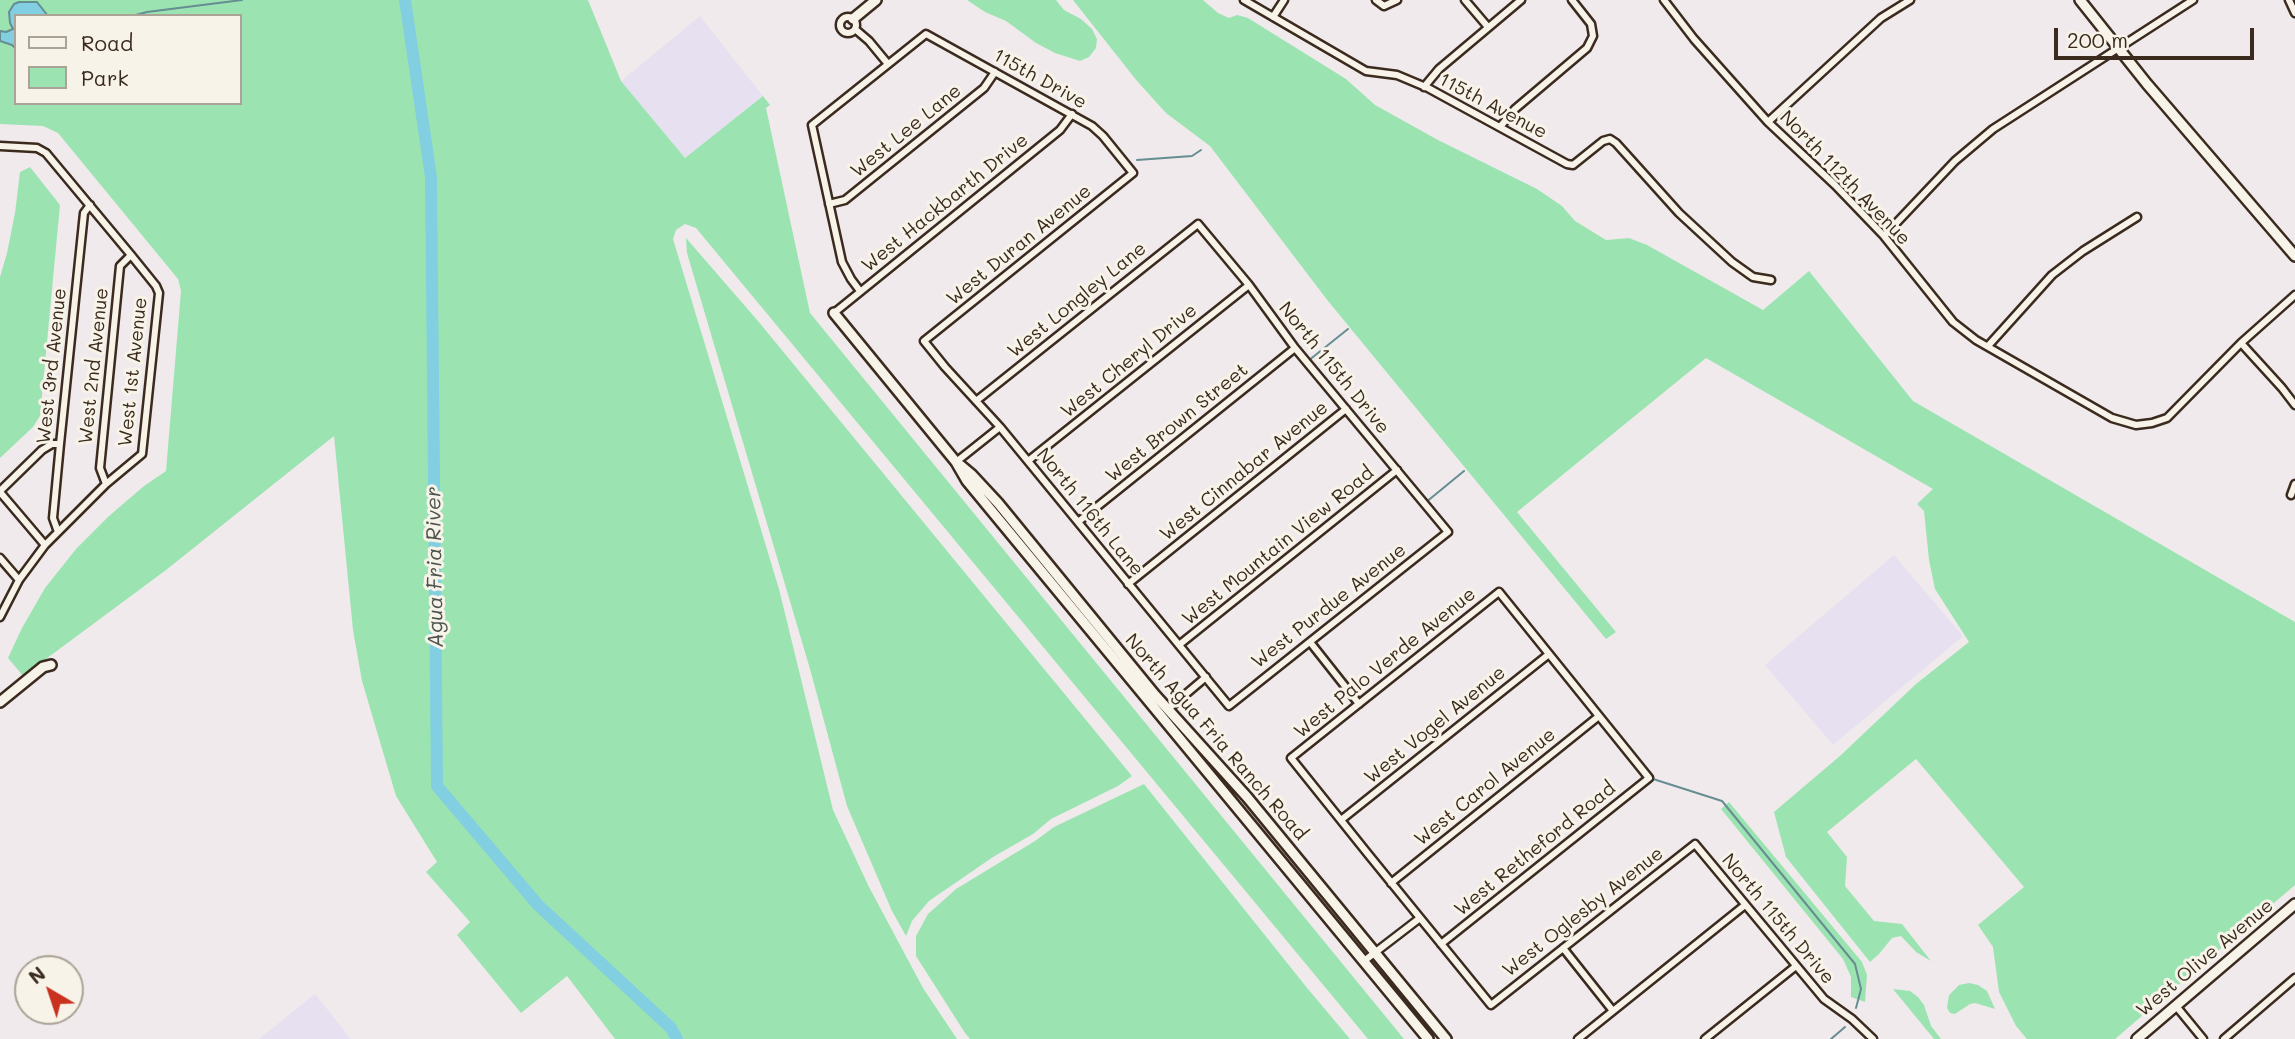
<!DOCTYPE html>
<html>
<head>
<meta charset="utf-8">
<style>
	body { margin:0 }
	#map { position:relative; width:2295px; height:1039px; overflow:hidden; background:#f0eaec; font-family:Mali,sans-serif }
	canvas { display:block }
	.legend { position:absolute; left:14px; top:14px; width:228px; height:91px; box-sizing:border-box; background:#f7f3e8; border:2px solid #aca397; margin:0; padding:9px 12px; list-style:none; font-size:21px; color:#3b2a1e }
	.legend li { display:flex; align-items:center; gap:14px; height:35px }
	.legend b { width:35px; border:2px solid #aca397 }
	.north { position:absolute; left:14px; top:955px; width:70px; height:70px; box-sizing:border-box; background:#f7f3e8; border:2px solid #aca397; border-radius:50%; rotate:321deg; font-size:19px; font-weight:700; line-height:28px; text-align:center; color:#3b2a1e }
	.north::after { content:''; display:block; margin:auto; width:24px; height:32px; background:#c8321e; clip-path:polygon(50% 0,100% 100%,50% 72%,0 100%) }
	.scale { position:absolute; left:2054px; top:28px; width:200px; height:32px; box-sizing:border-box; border:4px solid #3b2a1e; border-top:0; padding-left:9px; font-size:21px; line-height:24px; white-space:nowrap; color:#3b2a1e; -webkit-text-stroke:5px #f7f3e8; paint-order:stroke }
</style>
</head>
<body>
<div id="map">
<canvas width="2295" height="1039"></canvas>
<ul class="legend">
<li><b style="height:9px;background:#f7f3e8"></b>Road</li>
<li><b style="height:19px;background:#9be4b2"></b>Park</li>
</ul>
<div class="north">N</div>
<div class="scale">200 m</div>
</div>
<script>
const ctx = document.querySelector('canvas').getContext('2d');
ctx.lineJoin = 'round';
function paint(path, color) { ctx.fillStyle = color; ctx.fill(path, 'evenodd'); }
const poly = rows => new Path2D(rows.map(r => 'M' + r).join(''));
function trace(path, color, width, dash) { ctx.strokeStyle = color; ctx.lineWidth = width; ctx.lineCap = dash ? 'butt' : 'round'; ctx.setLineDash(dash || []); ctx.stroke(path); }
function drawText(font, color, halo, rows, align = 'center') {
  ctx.font = font + ' Mali,sans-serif'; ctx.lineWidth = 6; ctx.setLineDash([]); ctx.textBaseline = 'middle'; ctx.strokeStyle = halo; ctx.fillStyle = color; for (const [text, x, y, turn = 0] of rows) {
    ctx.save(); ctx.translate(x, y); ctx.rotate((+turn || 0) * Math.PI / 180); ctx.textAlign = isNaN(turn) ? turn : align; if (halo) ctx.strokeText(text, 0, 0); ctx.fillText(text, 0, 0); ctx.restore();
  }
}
const built = poly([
	[700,16,763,96,685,158,621,81],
	[1894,555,1963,636,1833,745,1765,665],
	[315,994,351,1039,259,1039]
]);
const green = poly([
	[0,0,588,0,621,81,685,158,763,96,770,105,766,108,810,313,1404,1039,1368,1039,696,228,685,224,676,230,673,239,779,589,833,810,869,887,923,988,957,1039,615,1039,567,976,521,1013,457,935,470,922,426,872,437,862,396,796,362,681,353,630,334,436,166,570,23,676,8,658,22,628,45,588,76,549,109,516,144,486,166,471,181,291,178,279,58,133,43,126,0,124],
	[16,16,240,16,240,103,16,103],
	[967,0,1056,0,1064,10,1081,19,1092,29,1097,39,1096,48,1089,57,1080,61,1055,53,1036,43,1006,21,985,12],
	[1073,0,1203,0,1218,13,1229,18,1237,15,1248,18,1346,79,1375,105,1438,140,1537,189,1562,206,1575,221,1606,240,1629,238,1647,245,1763,310,1809,271,1913,401,2295,622,2295,885,2115,1039,2027,1039,2016,1026,1999,992,1993,947,1978,925,2024,887,1916,759,1827,832,1847,857,1845,886,1874,921,1902,924,1931,961,1916,952,1901,936,1892,938,1879,954,1870,962,1786,857,1774,812,1841,755,1916,684,1969,642,1935,589,1929,560,1924,511,1917,504,1933,489,1706,358,1517,512,1616,632,1606,639,1328,301,1210,146,1166,113,1137,81],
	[30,167,60,205,40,416,33,427,0,458,0,277,7,253,15,213,20,172],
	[686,238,758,321,1132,776,1118,786,1051,819,1033,834,993,857,929,901,912,921,906,936,892,911,847,806,810,669,687,253],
	[1144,784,1308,989,1350,1039,970,1039,965,1033,916,956,916,936,928,914,956,889,1035,841,1054,827],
	[1729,802,1862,962,1867,975,1865,1002,1851,997,1851,977,1843,959,1721,809],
	[1969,983,1978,985,1987,991,1995,1009,1975,1003,1970,1004,1955,1014,1950,1013,1947,1008,1949,995,1959,985],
	[1893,989,1910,991,1918,997,1924,1005,1931,1026,1941,1039,1934,1039]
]);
const water = poly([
	[19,2,37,2,48,16,16,16,16,49,12,45,0,41,0,31,6,32,13,29,10,23,9,12,14,4,19,2]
]);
const stream = poly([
	[132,16,147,12,242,0],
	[1137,160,1192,156,1201,150],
	[1308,361,1348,329],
	[1425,503,1464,471],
	[1650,778,1722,801,1855,964,1861,989,1856,1008],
	[1831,1039,1845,1027]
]);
const river = poly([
	[405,0,431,177,437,786,538,905,671,1028,677,1039]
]);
const street = poly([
	[1244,0,1366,71,1397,75,1428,88,1567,164,1573,165,1603,141,1610,139,1616,143,1679,213,1732,262,1753,277,1771,280],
	[1376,0,1384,6,1397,0],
	[1465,0,1488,27],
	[1664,0,1694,39,1768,122,1835,185,1884,236,1953,322,1976,340,2112,418,2136,425,2152,423,2167,418,2241,343,2295,295],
	[2289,0,2295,13],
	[1273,17,1284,0],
	'840 25a8 8 0 1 1 16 0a8 8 0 1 1-16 0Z',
	[855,29,869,41,888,64],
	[1424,87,1439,69,1521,0],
	[1768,122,1881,18,1910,0],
	[1500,127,1515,109,1587,48,1593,36,1591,24,1572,0],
	[0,146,37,148,46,153,131,255,156,286,159,293,142,454,106,484,45,545,19,580,0,617],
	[829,204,845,200,984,88,995,72],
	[1884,236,1955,161,1993,129,2193,0],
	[860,291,851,279,842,262,812,125,926,34,1092,126,1103,136,1133,173,924,341,945,367,1000,427,1229,706,1448,532,1295,348,1249,285,1198,224,976,401],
	[834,313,1060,130,1072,114],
	[2241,343,2282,388,2295,405],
	[1988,346,2052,275,2083,251,2137,217],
	[1028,461,1249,285],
	[956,462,1000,427],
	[106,484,100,468,120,266,131,255],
	[0,491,42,450,52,444,60,444],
	[0,492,45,545],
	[2291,495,2295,484],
	[1078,522,1295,348],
	[58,532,53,518,60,444,84,213,90,205],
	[0,558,19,580],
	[1128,584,1346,409],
	[1310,642,1359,704],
	[1179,645,1397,470],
	[1167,710,1206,677],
	[1341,820,1549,654],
	[1391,883,1599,716],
	[1441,944,1649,778,1499,592,1291,758,1368,854,1491,1005,1695,844,1824,999,1852,1019,1873,1039],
	[1563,948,1613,1011],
	[1364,961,1420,918],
	[2176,1006,2203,1039],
	[1578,1039,1745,905],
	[1705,1039,1796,966],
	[2224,1039,2295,978]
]);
const secondary = poly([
	[2080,0,2147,84,2295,256],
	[853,19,876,0],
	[834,313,956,462,967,481,1428,1039],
	[960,465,972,475,998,503,1155,695,1247,797,1446,1039],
	[0,702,43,667,51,665],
	[2137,1039,2295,904]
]);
const streetNames = [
	["115th Drive",1040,79,29],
	["115th Avenue",1493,106,28],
	["West Lee Lane",906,131,-39],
	["North 112th Avenue",1845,178,46],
	["West Hackbarth Drive",945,203,-39],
	["West Duran Avenue",1019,245,-39],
	["West Longley Lane",1077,300,-39],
	["West Cheryl Drive",1129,361,-39],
	["West 3rd Avenue",52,366,-84],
	["West 2nd Avenue",94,366,-84],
	["North 115th Drive",1334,368,51],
	["West 1st Avenue",133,372,-84],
	["West Brown Street",1177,423,-39],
	["West Cinnabar Avenue",1244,471,-39],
	["North 116th Lane",1090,512,51],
	["West Mountain View Road",1278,546,-39],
	["West Purdue Avenue",1329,606,-38],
	["West Palo Verde Avenue",1385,663,-39],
	["West Vogel Avenue",1435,725,-39],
	["North Agua Fria Ranch Road",1216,737,49],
	["West Carol Avenue",1485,787,-39],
	["West Retheford Road",1535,849,-39],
	["West Oglesby Avenue",1583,912,-38],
	["North 115th Drive",1778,919,50],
	["West Olive Avenue",2205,958,-40]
];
const waterNames = [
	["Agua Fria River",435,567,-91]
];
paint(built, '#e7e0f0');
paint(green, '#9be4b2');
paint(water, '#81cfe0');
trace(water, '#658d92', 2);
trace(stream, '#658d92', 2);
trace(river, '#81cfe0', 12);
trace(street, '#3b2a1e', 11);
trace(secondary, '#3b2a1e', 14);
trace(street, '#f7f3e8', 6);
trace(secondary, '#f7f3e8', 9);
drawText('19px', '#3b2a1e', '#f7f3e8', streetNames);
drawText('italic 21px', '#4c534e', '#f7f3e8', waterNames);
</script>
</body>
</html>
